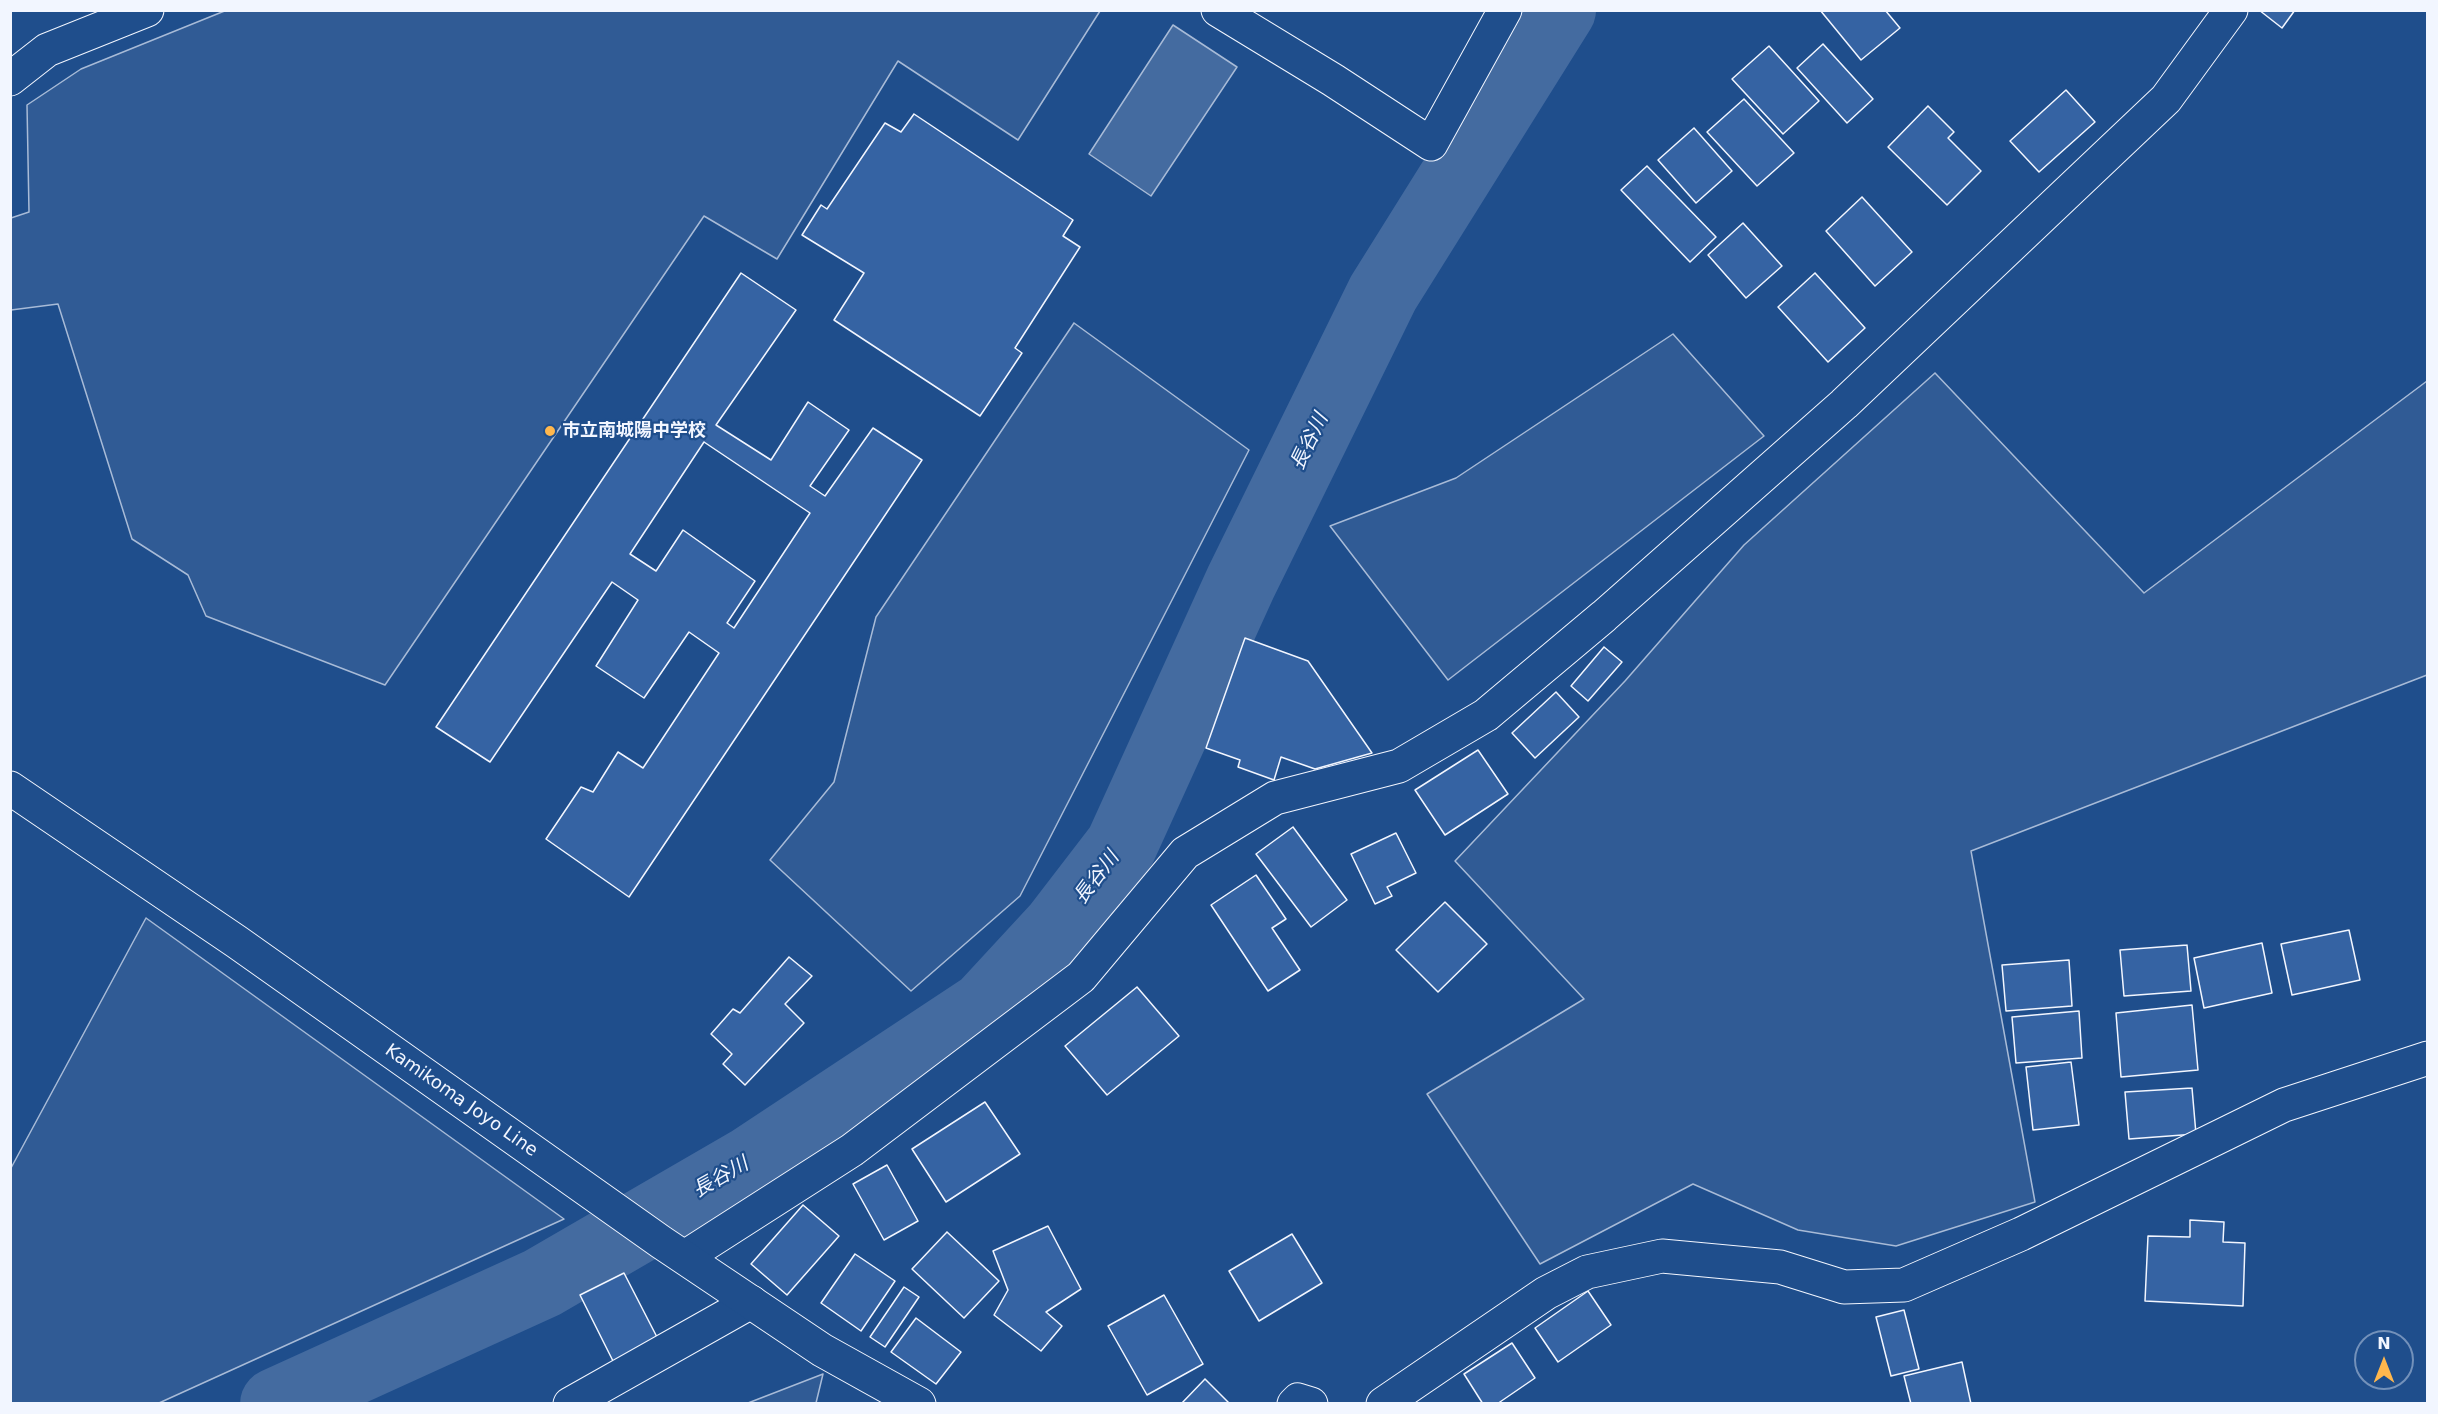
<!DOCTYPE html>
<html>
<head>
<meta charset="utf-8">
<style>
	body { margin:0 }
	#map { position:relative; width:2438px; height:1414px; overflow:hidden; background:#1f4e8c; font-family:"DejaVu Sans",sans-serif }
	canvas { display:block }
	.frame { position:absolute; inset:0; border:12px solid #f2f6ff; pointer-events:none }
	.north { position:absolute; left:2354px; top:1330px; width:60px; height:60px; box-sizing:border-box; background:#1f4e8c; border:2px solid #7391ba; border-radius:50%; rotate:0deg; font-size:16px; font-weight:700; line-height:24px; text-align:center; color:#f2f6ff }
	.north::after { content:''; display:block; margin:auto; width:21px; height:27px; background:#ffb74d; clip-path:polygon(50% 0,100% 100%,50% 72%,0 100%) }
</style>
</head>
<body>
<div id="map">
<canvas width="2438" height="1414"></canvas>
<div class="frame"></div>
<div class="north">N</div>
</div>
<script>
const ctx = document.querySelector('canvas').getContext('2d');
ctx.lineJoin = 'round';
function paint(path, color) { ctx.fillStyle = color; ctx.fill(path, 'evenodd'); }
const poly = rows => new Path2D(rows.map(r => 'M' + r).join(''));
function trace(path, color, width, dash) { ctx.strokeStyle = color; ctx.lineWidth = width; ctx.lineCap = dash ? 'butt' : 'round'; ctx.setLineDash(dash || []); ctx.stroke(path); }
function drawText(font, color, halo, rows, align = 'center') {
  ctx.font = font + ' "DejaVu Sans","Noto Sans JP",sans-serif'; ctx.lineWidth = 4.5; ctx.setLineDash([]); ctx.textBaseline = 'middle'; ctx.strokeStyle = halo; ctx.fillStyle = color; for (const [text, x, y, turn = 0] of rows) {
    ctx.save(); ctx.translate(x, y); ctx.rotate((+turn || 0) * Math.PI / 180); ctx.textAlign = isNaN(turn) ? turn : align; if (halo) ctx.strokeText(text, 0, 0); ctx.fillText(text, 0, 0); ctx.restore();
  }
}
const green = poly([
	[227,10,1100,10,1100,11,1018,140,898,61,777,259,704,216,385,685,206,616,188,575,132,539,58,304,11,310,11,218,29,212,27,105,81,69,227,10],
	[1074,323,1249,450,1020,896,911,991,770,860,834,782,876,617,1074,323],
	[1673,334,1764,436,1448,680,1330,526,1456,478,1673,334],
	[1935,373,2144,593,2427,381,2427,675,1971,851,2035,1202,1896,1246,1798,1230,1693,1184,1540,1264,1427,1094,1584,999,1455,861,1625,681,1744,545,1935,373],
	[146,918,564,1219,159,1403,11,1403,11,1168,146,918],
	[823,1374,816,1403,748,1403,823,1374]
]);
const water = poly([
	[1173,25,1237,67,1151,196,1089,154,1173,25]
]);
const river = poly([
	[276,1404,542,1283,749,1163,985,1007,1058,928,1121,846,1241,582,1383,293,1560,10]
]);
const building = poly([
	[1820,10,1885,10,1900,28,1861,60,1820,10],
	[2259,10,2295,10,2282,28,2259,10],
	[1823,44,1873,99,1847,123,1797,68,1823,44],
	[1769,46,1819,101,1783,134,1732,79,1769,46],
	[2066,90,2095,122,2039,172,2010,141,2066,90],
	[1744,99,1794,153,1757,186,1707,132,1744,99],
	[1928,106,1954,132,1948,138,1981,171,1947,205,1888,147,1928,106],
	[914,114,1073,220,1063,236,1080,247,1015,348,1022,353,980,416,834,320,864,273,802,235,821,205,827,209,885,123,901,132,914,114],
	[1694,128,1732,171,1696,203,1658,160,1694,128],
	[1647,166,1716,237,1690,262,1621,190,1647,166],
	[1862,197,1912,252,1875,286,1826,231,1862,197],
	[1743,223,1782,266,1746,298,1708,255,1743,223],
	[741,273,796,310,716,425,771,460,808,402,849,430,810,486,825,496,873,428,922,460,629,897,546,839,581,787,593,792,618,752,643,768,719,653,689,632,644,698,596,666,638,600,612,582,490,762,436,727,741,273],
	[704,442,810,513,734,628,727,623,755,581,683,530,656,571,630,554,704,442],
	[1815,273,1865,328,1828,362,1778,307,1815,273],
	[1245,638,1308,661,1372,753,1315,769,1281,757,1274,780,1238,767,1240,760,1206,748,1245,638],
	[1604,647,1622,662,1588,701,1571,686,1604,647],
	[1556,692,1579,717,1535,758,1512,733,1556,692],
	[1478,750,1508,794,1445,835,1415,790,1478,750],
	[1293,827,1347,900,1311,927,1256,854,1293,827],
	[1396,833,1416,873,1387,887,1392,896,1375,904,1351,854,1396,833],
	[1256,875,1286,919,1272,928,1300,970,1268,991,1211,905,1256,875],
	[1445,902,1487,944,1438,992,1396,950,1445,902],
	[2349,930,2360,980,2292,995,2281,944,2349,930],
	[2262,943,2272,993,2204,1008,2194,958,2262,943],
	[2187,945,2191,991,2124,996,2120,950,2187,945],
	[789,957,812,976,785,1004,804,1023,745,1085,723,1064,732,1054,711,1034,733,1009,740,1013,789,957],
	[2069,960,2072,1006,2006,1011,2002,965,2069,960],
	[1137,987,1179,1036,1107,1095,1065,1046,1137,987],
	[2192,1005,2198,1070,2121,1077,2116,1013,2192,1005],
	[2079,1011,2082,1058,2016,1063,2012,1017,2079,1011],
	[2071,1062,2079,1125,2033,1130,2026,1067,2071,1062],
	[2192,1088,2196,1134,2129,1139,2125,1092,2192,1088],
	[985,1102,1020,1154,946,1202,912,1149,985,1102],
	[887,1165,918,1221,884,1240,853,1184,887,1165],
	[803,1205,839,1236,787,1295,751,1264,803,1205],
	[2190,1220,2224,1222,2223,1242,2245,1243,2243,1306,2145,1301,2148,1236,2190,1237,2190,1220],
	[1048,1226,1081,1289,1046,1312,1062,1326,1041,1351,994,1315,1008,1290,993,1251,1048,1226],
	[947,1232,999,1281,964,1318,912,1269,947,1232],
	[1292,1234,1322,1283,1259,1321,1229,1271,1292,1234],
	[855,1254,895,1281,861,1331,821,1303,855,1254],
	[624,1273,659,1341,614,1363,580,1295,624,1273],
	[904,1287,919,1297,885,1347,870,1337,904,1287],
	[1588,1291,1611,1325,1558,1362,1535,1328,1588,1291],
	[1164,1295,1203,1364,1147,1395,1108,1326,1164,1295],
	[1904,1310,1919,1369,1891,1376,1876,1317,1904,1310],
	[916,1318,961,1352,936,1384,891,1352,916,1318],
	[1512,1343,1535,1378,1497,1404,1483,1404,1464,1374,1512,1343],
	[1962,1362,1971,1404,1911,1404,1904,1376,1962,1362],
	[1205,1379,1230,1404,1181,1404,1205,1379]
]);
const minor = poly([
	[1218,10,1333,80,1431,144,1505,10],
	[10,79,47,50,147,10],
	[685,1257,852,1150,1081,977,1185,853,1275,798,1399,766,1486,715,1604,616,1844,404,2166,99,2231,10],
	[570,1404,751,1302],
	[1294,1404,1298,1400,1311,1404],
	[1383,1404,1546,1293,1587,1272,1662,1256,1780,1267,1844,1287,1904,1285,2021,1234,2284,1105,2428,1058]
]);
const major = poly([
	[10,788,237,942,661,1242,822,1350,919,1404]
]);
const markers = [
	[550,431,6,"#ffb74d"]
];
const poiNames = [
	["市立南城陽中学校",562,431]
];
const streetNames = [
	["Kamikoma Joyo Line",461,1101,35]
];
const waterNames = [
	["長谷川",1310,442,-64],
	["長谷川",1097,878,-53],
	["長谷川",721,1178,-30]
];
paint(green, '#305b95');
trace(green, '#a8bbd7', 1.5);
paint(water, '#446ba0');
trace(water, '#a8bbd7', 1.5);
trace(river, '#446ba0', 72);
paint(building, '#3563a3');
trace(building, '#f2f6ff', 1.5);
trace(minor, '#f2f6ff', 35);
trace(major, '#f2f6ff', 35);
trace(minor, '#1f4e8c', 33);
trace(major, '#1f4e8c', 33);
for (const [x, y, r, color] of markers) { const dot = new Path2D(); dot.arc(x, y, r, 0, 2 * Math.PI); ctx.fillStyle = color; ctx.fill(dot); trace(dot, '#1f4e8c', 2); }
drawText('bold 18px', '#f2f6ff', '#1f4e8c', poiNames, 'left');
drawText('18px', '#f2f6ff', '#1f4e8c', streetNames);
drawText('italic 20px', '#f2f6ff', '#1f4e8c', waterNames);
</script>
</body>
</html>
